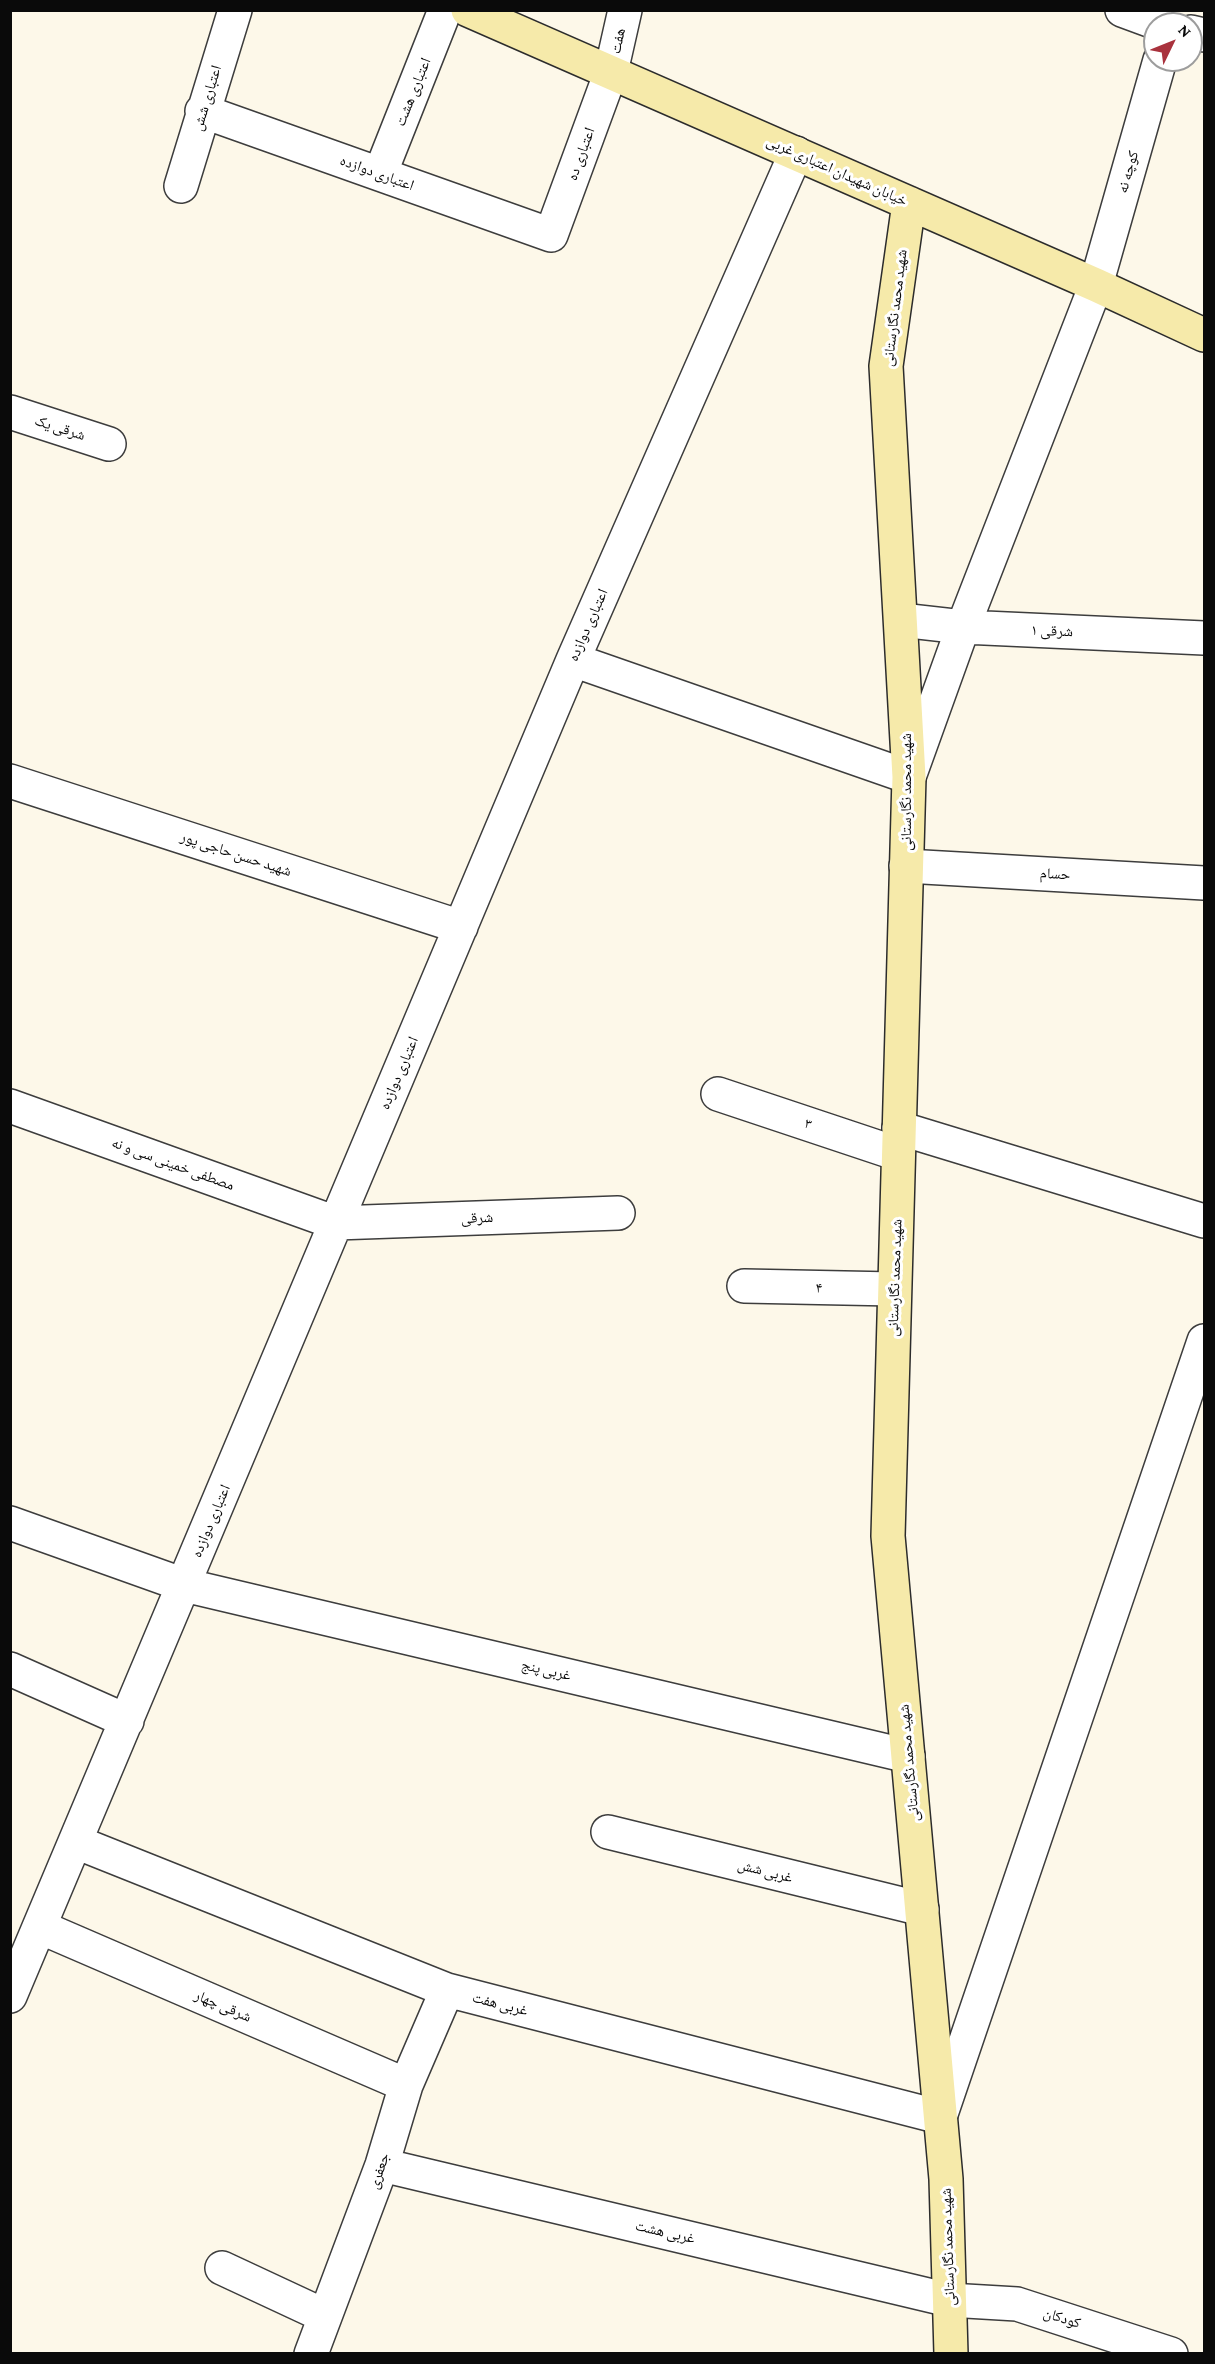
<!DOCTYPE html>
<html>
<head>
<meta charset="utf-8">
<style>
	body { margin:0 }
	#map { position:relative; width:1215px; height:2364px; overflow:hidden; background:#fdf8e9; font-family:"Crimson Pro",serif }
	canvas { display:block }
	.frame { position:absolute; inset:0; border:12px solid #0a0a0a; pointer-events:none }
	.north { position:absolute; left:1143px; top:12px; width:60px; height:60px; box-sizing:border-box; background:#fff; border:2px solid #9d9d9d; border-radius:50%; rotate:47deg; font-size:16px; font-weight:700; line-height:24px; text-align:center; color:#0a0a0a }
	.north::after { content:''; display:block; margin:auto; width:21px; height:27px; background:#a9323d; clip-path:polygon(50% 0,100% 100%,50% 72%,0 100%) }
</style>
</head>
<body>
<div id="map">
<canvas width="1215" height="2364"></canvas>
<div class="frame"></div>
<div class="north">N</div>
</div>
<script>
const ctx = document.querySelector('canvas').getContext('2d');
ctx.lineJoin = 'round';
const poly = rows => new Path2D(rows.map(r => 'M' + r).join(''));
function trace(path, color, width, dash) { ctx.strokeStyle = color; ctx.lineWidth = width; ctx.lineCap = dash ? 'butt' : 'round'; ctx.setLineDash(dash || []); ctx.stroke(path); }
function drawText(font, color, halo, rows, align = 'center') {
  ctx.font = font + ' "Crimson Pro","Noto Naskh Arabic",serif'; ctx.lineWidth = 6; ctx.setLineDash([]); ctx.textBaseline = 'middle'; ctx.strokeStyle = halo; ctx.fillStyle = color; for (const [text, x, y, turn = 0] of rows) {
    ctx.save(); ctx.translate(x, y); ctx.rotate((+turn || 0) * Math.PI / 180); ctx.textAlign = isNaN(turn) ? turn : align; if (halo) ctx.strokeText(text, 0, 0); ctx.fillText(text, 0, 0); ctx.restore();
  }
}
const street = poly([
	[1122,10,1160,24],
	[1191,32,1204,35],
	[202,111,551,235,611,72,625,10],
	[380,174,445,10],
	[181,186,235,10],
	[10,412,109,444],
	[901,620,963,627,1204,638],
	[573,660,909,777,963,627,1096,285,1160,60],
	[10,781,461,927],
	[906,866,1204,883],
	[718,1094,898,1154],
	[10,1106,336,1223,618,1213],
	[899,1128,1204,1221],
	[744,1286,894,1289],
	[10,1523,184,1585,908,1756],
	[10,1669,127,1721],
	[608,1832,922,1909],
	[76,1842,447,1990,940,2117,1204,1341],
	[40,1927,406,2085],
	[10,1996,573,660,796,153],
	[382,2165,949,2300,1017,2304,1171,2354],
	[222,2268,325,2316],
	[311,2354,382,2165,406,2085,447,1990]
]);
const secondary = poly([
	[468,10,1096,285,1204,335],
	[909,203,886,366,909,777,888,1536,946,2179,951,2354]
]);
const streetNames = [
	["هفت",618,41,-78],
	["اعتباری هشت",413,92,-68],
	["اعتباری شش",207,98,-73],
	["اعتباری ده",581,154,-70],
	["خیابان شهیدان اعتباری غربی",837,171,24],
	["کوچه نه",1128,172,-74],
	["اعتباری دوازده",377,173,20],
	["شهید محمد نگارستانی",895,308,-83],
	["شرقی یک",60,428,18],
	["اعتباری دوازده",588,625,-66],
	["۱ شرقی",1052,631,2],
	["شهید محمد نگارستانی",906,792,-90],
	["شهید حسن حاجی پور",236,854,18],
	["حسام",1055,874,3],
	["اعتباری دوازده",399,1073,-67],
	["۳",808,1124,18],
	["مصطفی خمینی سی و نه",173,1164,20],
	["شرقی",477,1218,-2],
	["شهید محمد نگارستانی",895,1278,-88],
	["۴",819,1288,1],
	["اعتباری دوازده",211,1521,-67],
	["غربی پنج",546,1670,13],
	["شهید محمد نگارستانی",909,1763,-95],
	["غربی شش",765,1871,14],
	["غربی هفت",500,2004,14],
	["شرقی چهار",223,2006,23],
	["جعفری",379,2171,-71],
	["غربی هشت",665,2232,13],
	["شهید محمد نگارستانی",948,2247,-92],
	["کودکان",1062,2318,18]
];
trace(street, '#3d3d3d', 36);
trace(secondary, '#2c2c2c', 36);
trace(street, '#fff', 33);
trace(secondary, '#f6eaaa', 33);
drawText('15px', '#0a0a0a', '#fff', streetNames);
</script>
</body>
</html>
